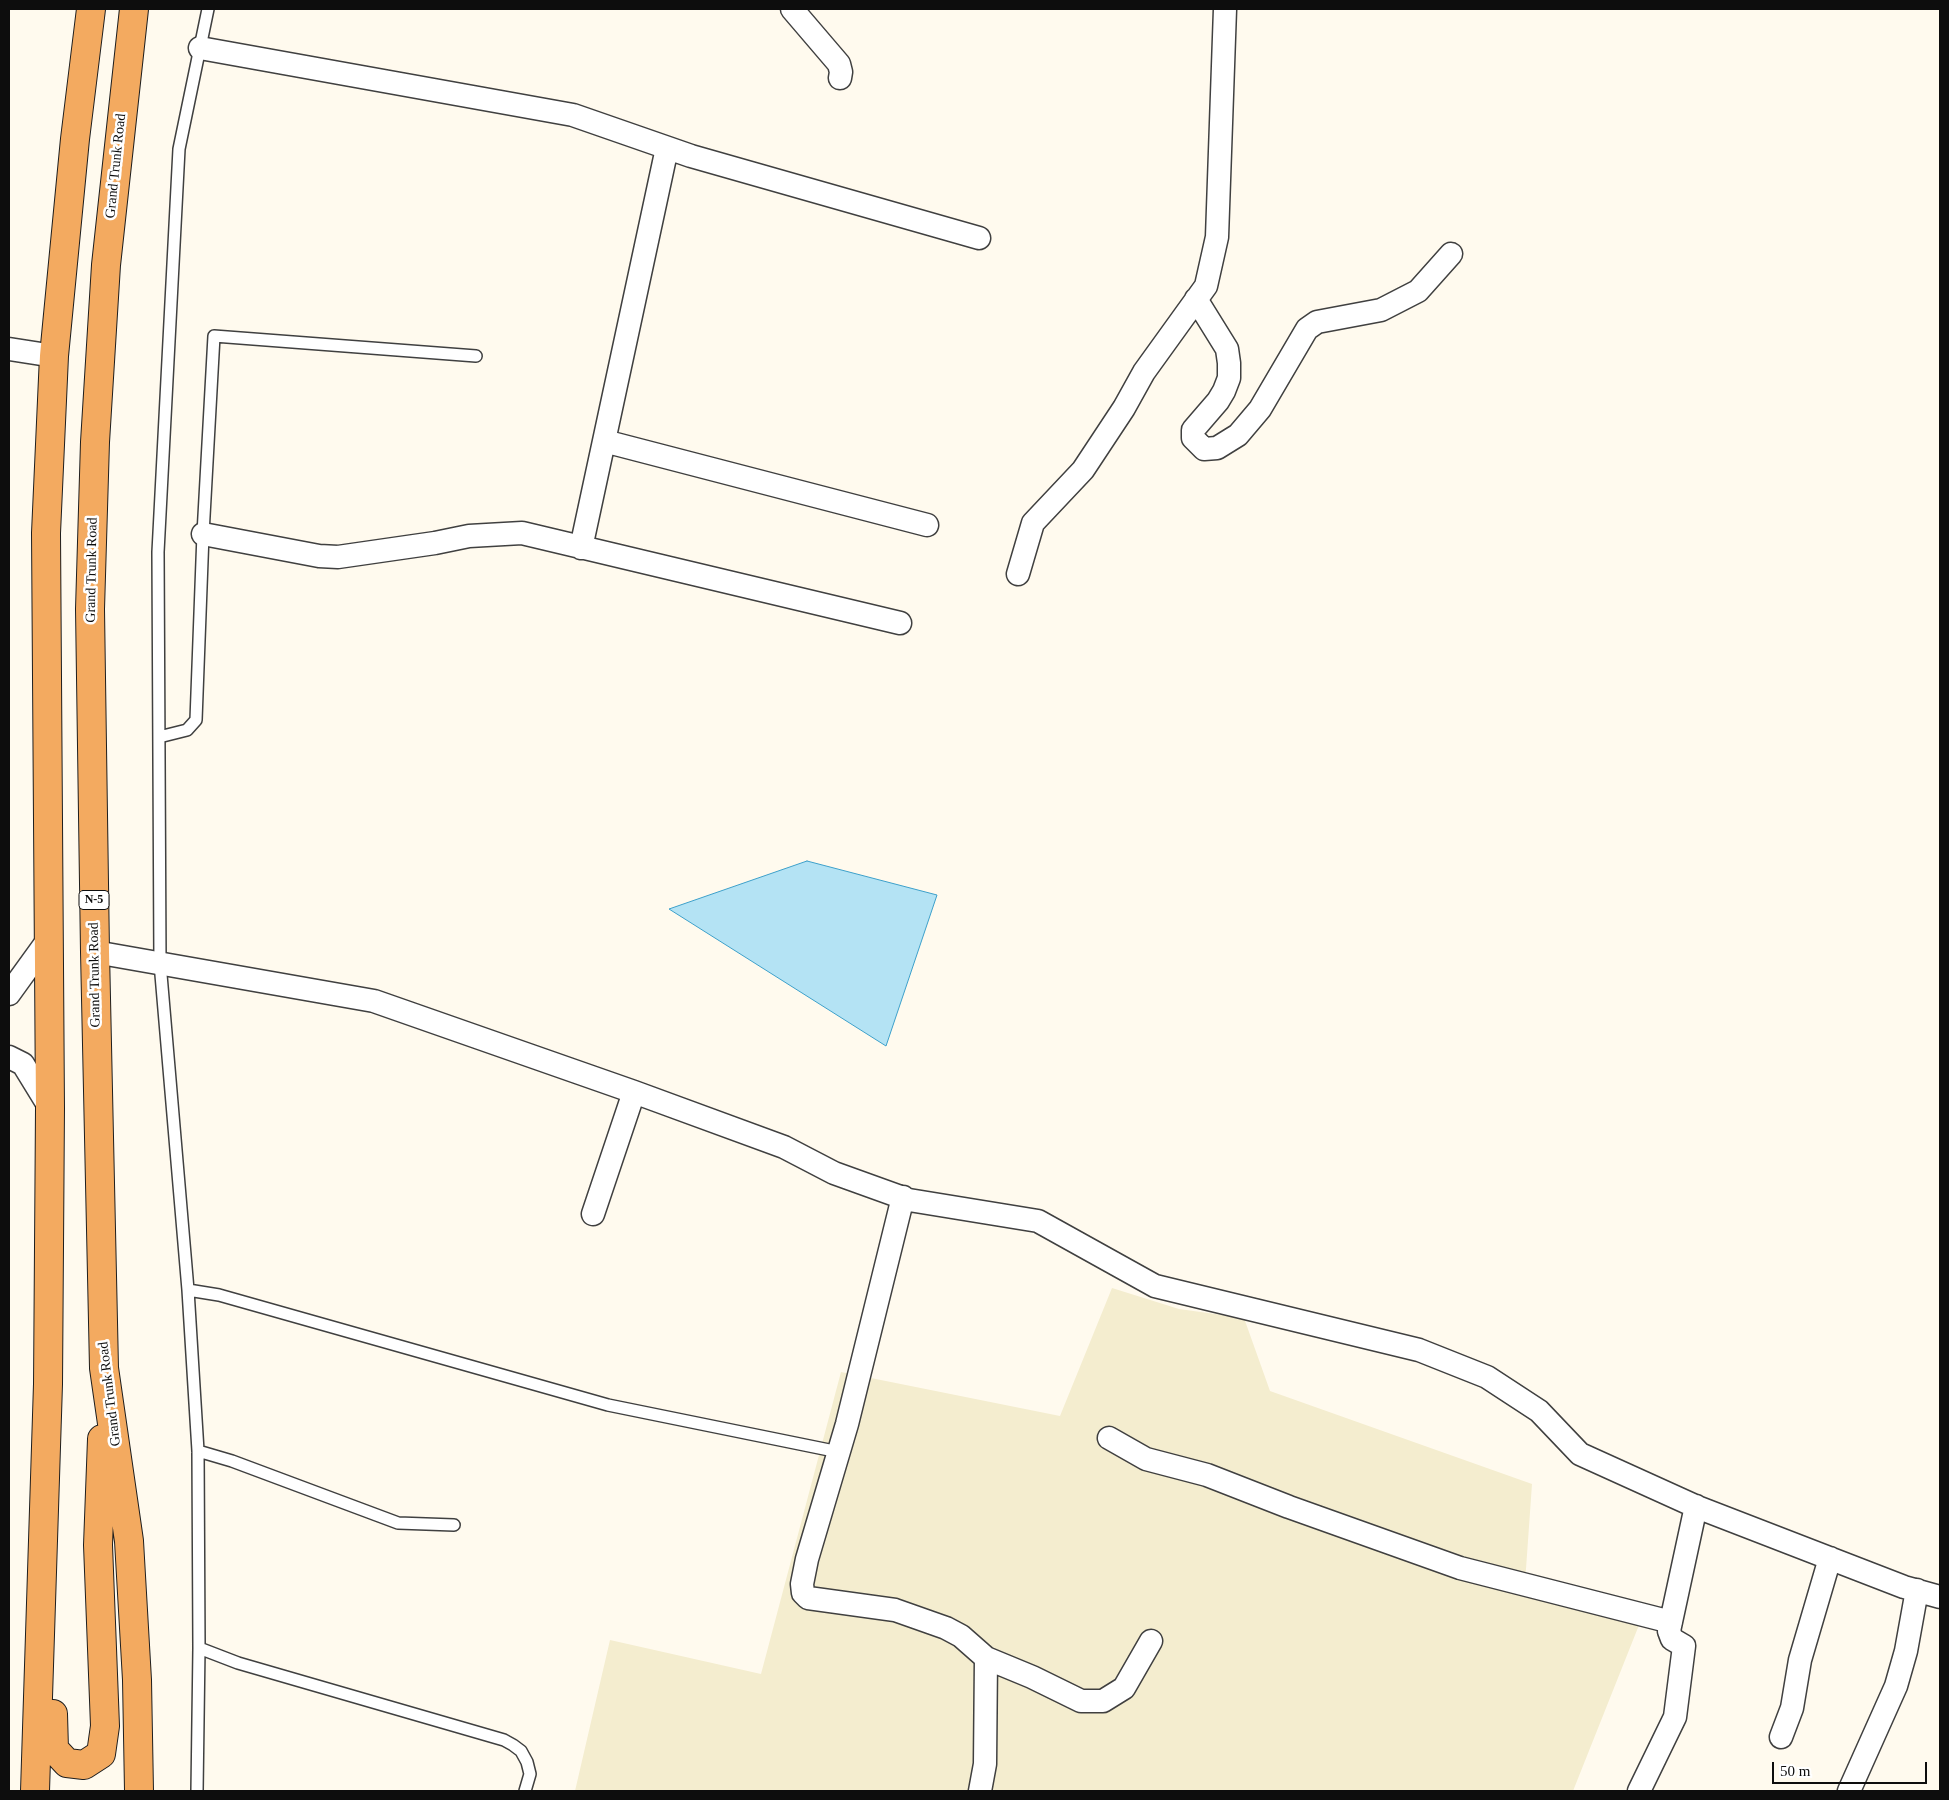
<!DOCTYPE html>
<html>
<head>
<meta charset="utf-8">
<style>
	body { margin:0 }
	#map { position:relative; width:1949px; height:1800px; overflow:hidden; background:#fffaee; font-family:"Times New Roman",serif }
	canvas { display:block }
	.frame { position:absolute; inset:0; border:10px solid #0d0d0d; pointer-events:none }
	.scale { position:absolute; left:1772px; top:1762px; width:155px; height:22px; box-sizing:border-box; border:2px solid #0d0d0d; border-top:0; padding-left:6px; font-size:15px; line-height:18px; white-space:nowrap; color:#0d0d0d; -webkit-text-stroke:4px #fff; paint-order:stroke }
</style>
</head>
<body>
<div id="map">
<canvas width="1949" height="1800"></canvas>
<div class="frame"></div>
<div class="scale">50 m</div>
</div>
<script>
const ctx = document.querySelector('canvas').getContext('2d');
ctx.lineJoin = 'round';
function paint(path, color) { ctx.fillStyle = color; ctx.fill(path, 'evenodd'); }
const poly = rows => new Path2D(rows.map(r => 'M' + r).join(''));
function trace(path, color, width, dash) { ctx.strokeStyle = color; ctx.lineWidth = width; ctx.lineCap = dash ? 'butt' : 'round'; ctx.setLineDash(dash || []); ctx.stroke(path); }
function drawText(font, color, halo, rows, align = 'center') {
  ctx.font = font + ' "Times New Roman",serif'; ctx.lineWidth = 5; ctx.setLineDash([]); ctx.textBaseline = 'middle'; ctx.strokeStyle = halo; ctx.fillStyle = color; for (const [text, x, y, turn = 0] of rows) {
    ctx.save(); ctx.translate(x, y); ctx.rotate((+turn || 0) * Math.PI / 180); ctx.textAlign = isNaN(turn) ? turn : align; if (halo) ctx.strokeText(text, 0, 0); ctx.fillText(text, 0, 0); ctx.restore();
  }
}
const farmland = poly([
	[1112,1288,1179,1309,1244,1318,1270,1391,1532,1484,1525,1583,1643,1615,1573,1791,575,1791,610,1640,761,1674,841,1372,1060,1416]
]);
const water = poly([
	[807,861,937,895,886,1046,669,909,807,861]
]);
const service = poly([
	[159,737,187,730,196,720,203,534,214,336,476,356],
	[188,1290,219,1295,608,1405,839,1452],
	[198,1451,232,1461,398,1523,454,1525],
	[199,1648,238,1663,504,1740,513,1745,521,1751,527,1762,530,1774,525,1791],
	[197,1791,199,1648,198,1451,188,1290,160,963,158,552,179,149,208,9]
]);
const minor = poly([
	[792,9,839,64,841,72,840,78],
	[200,48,573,115,691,156,979,238],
	[1196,299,1227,349,1229,363,1229,378,1224,391,1218,401,1193,430,1193,438,1204,449,1217,448,1238,435,1260,409,1307,329,1317,322,1381,310,1418,291,1451,254],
	[9,349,54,356],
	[604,441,927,525],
	[203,534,319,556,338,557,435,543,469,536,522,533,900,623],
	[581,548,667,148],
	[1018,574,1033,523,1083,470,1124,408,1144,372,1206,286,1217,237,1225,9],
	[95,952,374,1001,634,1092,784,1147,834,1173,909,1200,1038,1221,1155,1286,1419,1350,1487,1377,1539,1411,1580,1454,1697,1507,1904,1587,1940,1597],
	[9,994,48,940],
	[9,1057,23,1064,50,1108],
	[903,1197,847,1424,807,1559,802,1584,803,1593,808,1598,895,1610,946,1628,961,1636,986,1658,985,1764,980,1791],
	[593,1214,634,1092],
	[1109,1438,1146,1459,1207,1475,1289,1507,1460,1568,1671,1622],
	[986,1658,1032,1677,1081,1701,1103,1701,1124,1688,1151,1641],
	[1781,1737,1792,1708,1800,1660,1830,1558],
	[1639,1791,1675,1717,1684,1646,1672,1639,1669,1631,1696,1506],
	[1849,1791,1896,1686,1906,1651,1917,1590]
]);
const trunk = poly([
	[134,9,106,265,95,442,90,609,95,952,104,1368,129,1541,137,1680,139,1791],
	[53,1714,54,1749,67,1763,84,1765,101,1754,105,1726,98,1545,102,1439],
	[35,1791,48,1384,50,1108,46,533,54,356,75,139,91,9]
]);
const shields = [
	[94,900,30]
];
const shieldNames = [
	["N-5",94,900]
];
const streetNames = [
	["Grand Trunk Road",116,166,-84],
	["Grand Trunk Road",92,570,-89],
	["Grand Trunk Road",95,975,-91],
	["Grand Trunk Road",110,1394,-97]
];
paint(farmland, '#f4edcf');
paint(water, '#b4e3f4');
trace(water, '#3da0ca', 1);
trace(service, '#404040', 14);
trace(minor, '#404040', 25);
trace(trunk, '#1e1e1e', 30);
trace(service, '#fff', 11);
trace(minor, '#fff', 22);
trace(trunk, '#f3aa60', 28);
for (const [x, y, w] of shields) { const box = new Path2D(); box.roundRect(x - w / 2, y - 9.5, w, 19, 4); ctx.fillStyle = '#fff'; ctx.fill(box); trace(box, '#0d0d0d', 1); }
drawText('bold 12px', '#0d0d0d', null, shieldNames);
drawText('14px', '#0d0d0d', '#fff', streetNames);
</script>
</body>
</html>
